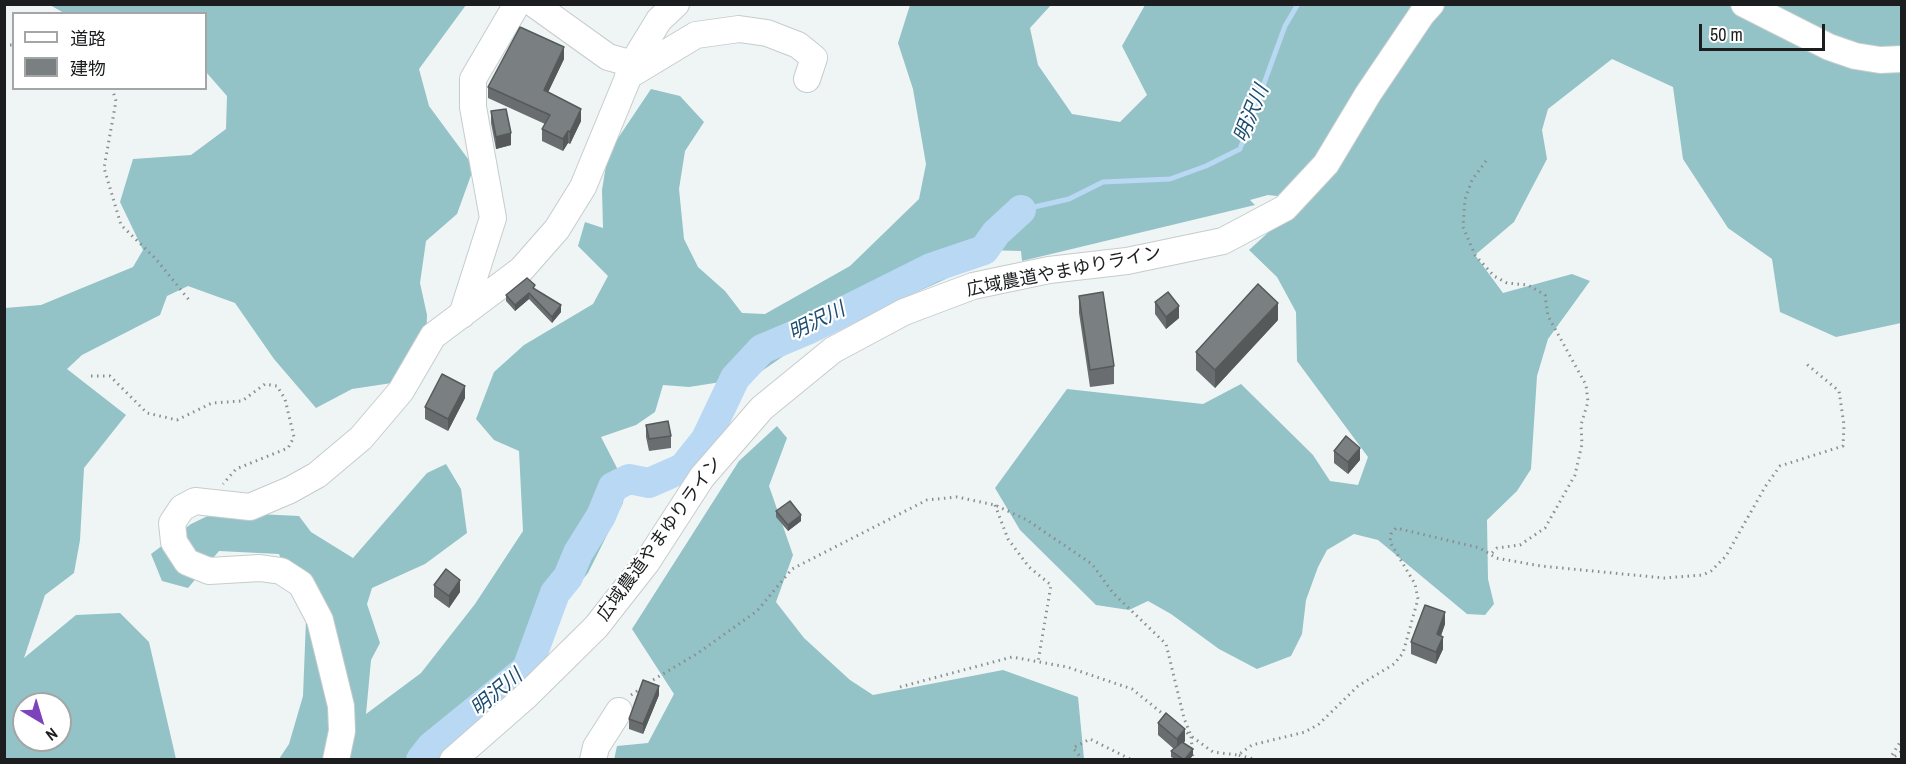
<!DOCTYPE html>
<html>
<head>
<meta charset="utf-8">
<style>
	body { margin:0 }
	#map { position:relative; width:1906px; height:764px; overflow:hidden; background:#eff5f5; font-family:"Archivo Narrow","Noto Sans JP",sans-serif }
	canvas { display:block }
	.frame { position:absolute; inset:0; border:6px solid #1b1d1e; pointer-events:none }
	.legend { position:absolute; left:12px; top:12px; width:195px; height:78px; box-sizing:border-box; background:#fff; border:2px solid #a4a5a5; margin:0; padding:8px 10px; list-style:none; font-size:18px; color:#1b1d1e }
	.legend li { display:flex; align-items:center; gap:12px; height:30px }
	.legend b { width:30px; border:2px solid #a4a5a5 }
	.north { position:absolute; left:12px; top:692px; width:60px; height:60px; box-sizing:border-box; background:#fff; border:2px solid #a4a5a5; border-radius:50%; rotate:142deg; font-size:16px; font-weight:700; line-height:24px; text-align:center; color:#1b1d1e }
	.north::after { content:''; display:block; margin:auto; width:21px; height:27px; background:#7d43ba; clip-path:polygon(50% 0,100% 100%,50% 72%,0 100%) }
	.scale { position:absolute; left:1699px; top:24px; width:126px; height:27px; box-sizing:border-box; border:3px solid #1b1d1e; border-top:0; padding-left:8px; font-size:18px; line-height:21px; white-space:nowrap; color:#1b1d1e; -webkit-text-stroke:4px #fff; paint-order:stroke }
</style>
</head>
<body>
<div id="map">
<canvas width="1906" height="764"></canvas>
<div class="frame"></div>
<ul class="legend">
<li><b style="height:8px;background:#fff"></b>道路</li>
<li><b style="height:16px;background:#7a7f81"></b>建物</li>
</ul>
<div class="north">N</div>
<div class="scale">50 m</div>
</div>
<script>
const ctx = document.querySelector('canvas').getContext('2d');
ctx.lineJoin = 'round';
function paint(path, color) { ctx.fillStyle = color; ctx.fill(path, 'evenodd'); }
const poly = rows => new Path2D(rows.map(r => 'M' + r).join(''));
function trace(path, color, width, dash) { ctx.strokeStyle = color; ctx.lineWidth = width; ctx.lineCap = dash ? 'butt' : 'round'; ctx.setLineDash(dash || []); ctx.stroke(path); }
function drawText(font, color, halo, rows, align = 'center') {
  ctx.font = font + ' "Archivo Narrow","Noto Sans JP",sans-serif'; ctx.lineWidth = 4.5; ctx.setLineDash([]); ctx.textBaseline = 'middle'; ctx.strokeStyle = halo; ctx.fillStyle = color; for (const [text, x, y, turn = 0] of rows) {
    ctx.save(); ctx.translate(x, y); ctx.rotate((+turn || 0) * Math.PI / 180); ctx.textAlign = isNaN(turn) ? turn : align; if (halo) ctx.strokeText(text, 0, 0); ctx.fillText(text, 0, 0); ctx.restore();
  }
}
const forest = poly([
	[50,5,466,5,419,69,429,106,474,167,457,214,426,241,420,283,427,315,425,378,352,389,316,408,274,359,235,303,188,286,167,296,160,315,82,355,67,369,126,415,84,468,80,540,74,573,45,595,24,658,76,615,120,613,149,642,176,759,5,760,5,308,41,305,133,267,143,250,120,202,133,159,191,155,226,129,227,96,206,72,206,14,64,13],
	[24,704,60,704,60,740,24,740],
	[910,5,1051,5,1030,28,1038,65,1072,114,1120,122,1147,95,1122,46,1145,5,1901,5,1901,323,1836,337,1780,312,1772,259,1728,228,1683,159,1673,87,1612,59,1548,109,1542,130,1547,159,1514,222,1475,255,1503,293,1572,274,1590,281,1548,339,1537,376,1531,469,1517,491,1487,520,1488,579,1494,604,1485,615,1467,614,1378,540,1354,534,1327,550,1318,567,1306,600,1302,634,1291,656,1257,669,1219,649,1171,614,1148,601,1129,610,1096,605,1020,530,995,488,1067,389,1203,404,1241,384,1313,455,1330,481,1358,485,1368,457,1297,361,1296,312,1277,277,1249,250,1305,199,1268,195,1250,200,1255,205,1022,261,1021,251,984,250,948,278,801,344,753,377,689,387,663,385,655,412,636,425,601,437,617,468,623,503,588,573,559,608,531,675,435,759,279,759,289,744,303,696,306,620,279,554,219,551,188,588,162,581,151,554,191,524,216,512,299,516,311,532,353,558,427,473,446,464,461,489,467,533,425,564,372,588,367,604,380,643,371,660,366,714,421,673,475,604,523,531,519,451,494,440,476,419,494,372,524,345,593,304,608,276,578,246,585,222,603,228,602,190,608,153,651,89,680,96,704,122,685,151,679,189,684,239,698,267,725,291,742,313,765,314,850,266,919,199,926,164,913,89,898,43],
	[777,426,787,438,769,486,793,555,776,602,804,638,850,680,873,695,1003,670,1078,697,1084,759,614,760,617,746,648,743,674,694,632,629,739,461]
]);
const stream = poly([
	[1021,210,1069,199,1103,182,1170,179,1206,166,1240,149,1285,26,1298,4]
]);
const river = poly([
	[421,760,431,747,527,669,555,593,568,577,578,553,601,516,613,487,629,479,649,483,683,468,706,439,735,378,762,349,807,330,931,268,984,250,996,233,1021,210]
]);
const path = poly([
	[4,45,14,45],
	[112,88,116,101,104,168,121,225,156,259,189,300],
	[1486,161,1472,180,1465,199,1463,227,1475,255,1494,276,1507,283,1528,285,1545,295,1548,316,1586,385,1588,402,1581,425,1582,444,1575,475,1545,528,1520,545,1497,548,1490,555],
	[91,376,110,376,147,413,177,420,212,403,242,401,265,384,277,386,285,399,294,437,288,448,236,469,223,484],
	[995,505,1008,539,1029,567,1051,585,1038,662],
	[648,683,698,653,757,611,792,569,927,500,957,497,995,505,1027,520,1092,564,1113,593,1166,644,1184,718,1191,736,1213,752,1238,755,1252,745,1305,732,1319,724,1358,686,1394,664,1403,653,1418,599,1415,584,1390,542,1391,534,1396,528,1480,548,1496,558,1541,566,1664,578,1703,575,1711,571,1726,556,1765,487,1780,466,1843,446,1844,425,1839,391,1804,362],
	[900,687,1012,657,1067,667,1132,689,1168,718],
	[631,695,643,687],
	[1182,729,1191,736,1193,760],
	[1083,760,1073,748,1090,739,1132,760],
	[1239,760,1238,755,1258,760],
	[1889,760,1902,739],
	[1890,760,1902,751]
]);
const minor = poly([
	[534,4,608,57,633,64],
	[1744,4,1829,47,1855,56,1880,60,1902,59],
	[628,76,696,35,739,29,767,33,798,45,814,58,807,79],
	[462,315,493,218,473,107,473,79,517,4],
	[336,760,342,731,341,706,320,620,301,584,281,571,260,568,209,571,187,562,174,542,172,523,182,508,195,501,250,507,290,490,317,475,361,438,401,391,433,336,521,270,557,229,583,187,637,56,659,20,676,4],
	[453,760,525,697,596,627,647,562,702,477,762,408,833,350,904,312,973,286,1049,270,1127,261,1223,241,1285,208,1326,164,1368,94,1422,14,1431,4],
	[593,760,596,747,619,711]
]);
const wall = poly([
	[564,59,548,92,581,121,570,144,568,143,563,151,542,141,542,129,545,124,488,98,488,87],
	[491,111,511,145,496,149,491,123],
	[535,289,561,312,552,323,529,299,515,311,506,301,506,295],
	[1079,296,1114,366,1114,384,1090,387,1079,313],
	[1155,302,1179,318,1166,329,1155,314],
	[1278,320,1215,388,1196,370,1196,352],
	[465,398,448,431,425,419,425,407],
	[646,425,671,436,671,448,649,451,646,437],
	[1334,451,1360,460,1348,474,1334,463],
	[776,511,801,521,788,531,776,517],
	[434,585,460,592,449,608,434,597],
	[1445,624,1441,636,1443,649,1436,664,1411,654,1411,642],
	[659,695,643,734,629,729,629,719],
	[1158,723,1185,741,1183,743,1193,755,1190,759,1175,759,1171,757,1171,751,1174,749,1158,735]
]);
const shadedWall = poly([
	[564,47,564,59,544,101,544,90],
	[581,109,581,121,570,144,570,132],
	[568,131,568,143,563,151,563,139],
	[511,133,511,145,496,149,496,137],
	[529,293,529,299,515,311,515,305],
	[1278,303,1278,320,1215,388,1215,370],
	[561,305,561,312,552,323,552,317],
	[1179,306,1179,318,1166,329,1166,317],
	[465,386,465,398,448,431,448,419],
	[1360,448,1360,460,1348,474,1348,462],
	[801,515,801,521,788,531,788,525],
	[460,580,460,592,449,608,449,596],
	[1445,612,1445,624,1437,646,1437,634],
	[1443,637,1443,649,1436,664,1436,652],
	[659,686,659,695,643,734,643,724],
	[1185,729,1185,741,1177,751,1177,739],
	[1193,749,1193,755,1190,759,1185,759]
]);
const building = poly([
	[520,27,564,47,544,90,581,109,570,132,568,131,563,139,542,129,550,115,488,87,520,27],
	[506,109,511,133,496,137,491,111,506,109],
	[527,278,535,285,533,288,561,305,552,317,529,293,515,305,506,295,527,278],
	[1258,284,1278,303,1215,370,1196,352,1258,284],
	[1103,292,1114,366,1090,370,1079,296,1103,292],
	[1168,292,1179,306,1166,317,1155,302,1168,292],
	[442,374,465,386,448,419,425,407,442,374],
	[668,421,671,436,649,439,646,425,668,421],
	[1346,436,1360,448,1348,462,1334,451,1346,436],
	[790,501,801,515,788,525,776,511,790,501],
	[446,569,460,580,449,596,434,585,446,569],
	[1425,605,1445,612,1437,634,1443,637,1436,652,1411,642,1425,605],
	[643,680,659,686,643,724,629,719,643,680],
	[1166,713,1185,729,1177,739,1158,723,1166,713],
	[1182,742,1193,749,1185,759,1183,759,1171,751,1182,742]
]);
const streetNames = [
	["広域農道やまゆりライン",1064,272,-11],
	["広域農道やまゆりライン",660,539,-54]
];
const waterNames = [
	["明沢川",1252,114,-68],
	["明沢川",817,322,-26],
	["明沢川",497,693,-40]
];
paint(forest, '#93c2c7');
trace(stream, '#b9d8f3', 5);
trace(river, '#b9d8f3', 30);
trace(minor, '#c6cccd', 28);
trace(path, '#8a8e8f', 3, [1.5, 4.5]);
trace(minor, '#fff', 26);
paint(wall, '#696d6f');
paint(shadedWall, '#55595a');
paint(building, '#7a7f81');
trace(building, '#55595a', 1.5);
drawText('18px', '#1b1d1e', '#fff', streetNames);
drawText('italic 20px', '#1d4e72', '#fff', waterNames);
</script>
</body>
</html>
